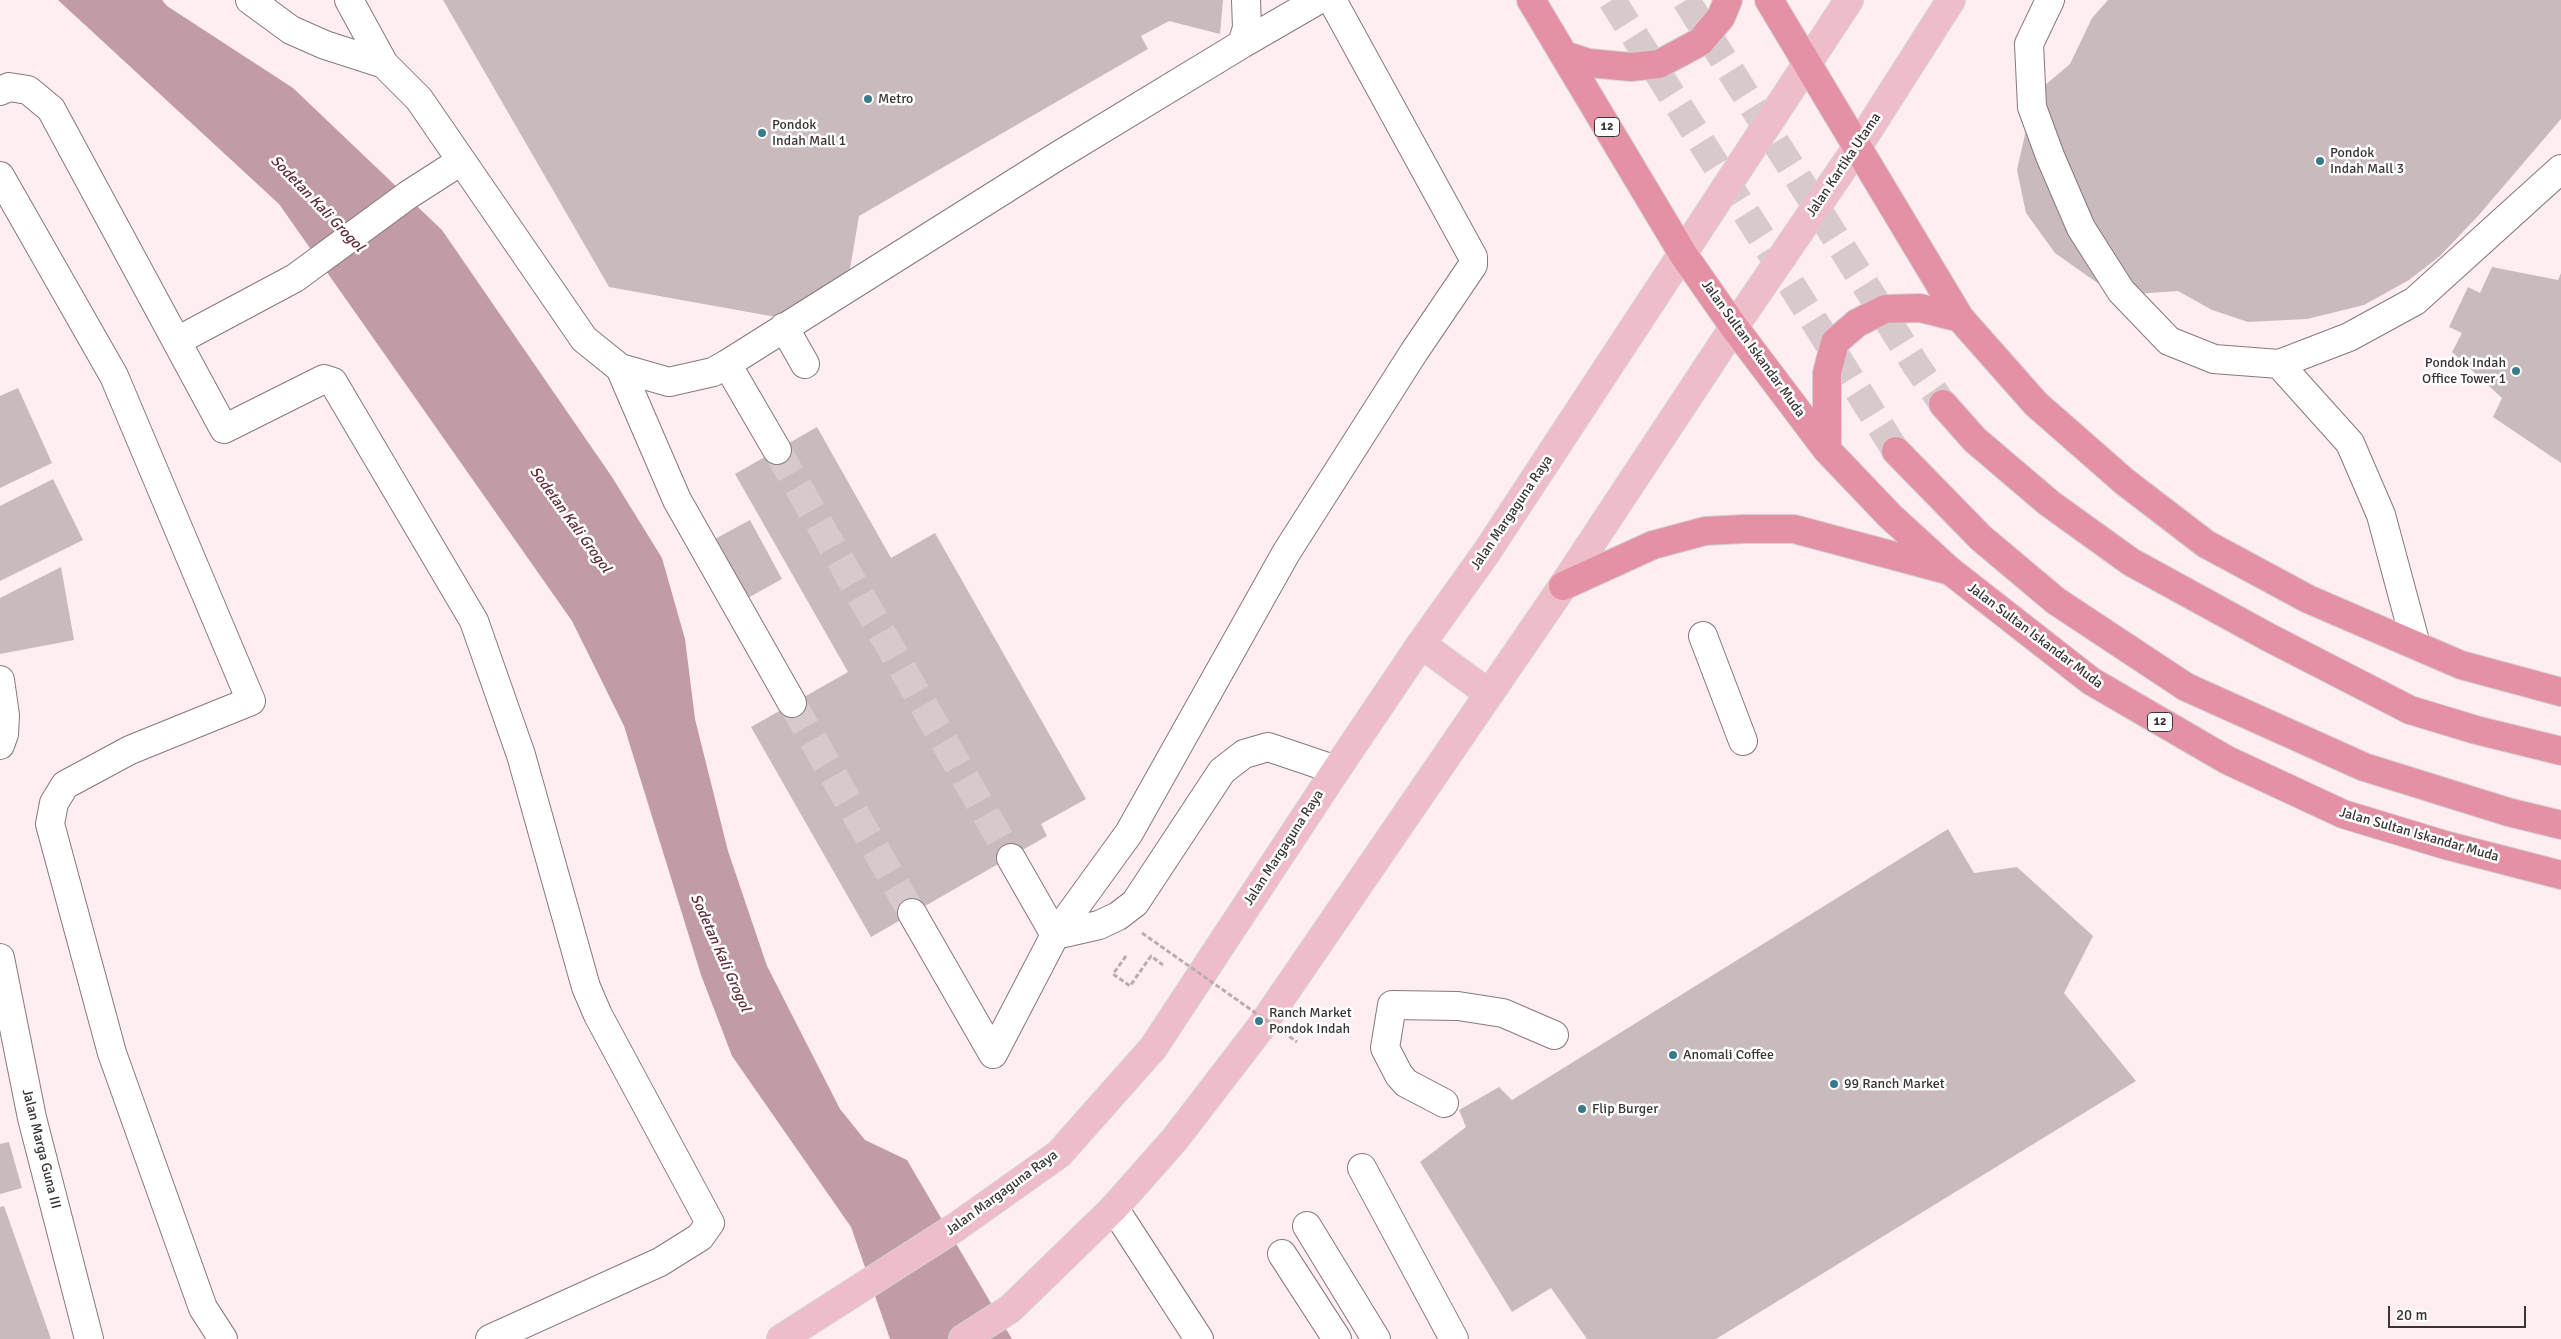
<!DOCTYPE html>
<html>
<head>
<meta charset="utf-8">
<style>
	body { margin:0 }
	#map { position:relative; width:2561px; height:1339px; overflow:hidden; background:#feeef2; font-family:Signika,sans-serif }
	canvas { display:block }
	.scale { position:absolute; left:2388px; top:1306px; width:138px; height:22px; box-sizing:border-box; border:2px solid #3a3435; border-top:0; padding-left:6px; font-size:15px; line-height:18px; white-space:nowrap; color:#3a3435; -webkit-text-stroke:4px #fff; paint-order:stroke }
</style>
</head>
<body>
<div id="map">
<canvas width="2561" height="1339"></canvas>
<div class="scale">20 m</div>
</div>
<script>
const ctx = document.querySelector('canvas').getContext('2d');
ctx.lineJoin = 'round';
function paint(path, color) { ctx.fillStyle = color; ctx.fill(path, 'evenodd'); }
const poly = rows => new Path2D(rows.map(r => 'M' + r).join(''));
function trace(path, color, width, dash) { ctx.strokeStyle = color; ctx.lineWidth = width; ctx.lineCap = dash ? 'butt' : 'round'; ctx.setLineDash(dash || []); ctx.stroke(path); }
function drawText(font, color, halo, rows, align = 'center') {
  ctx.font = font + ' Signika,sans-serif'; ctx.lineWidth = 5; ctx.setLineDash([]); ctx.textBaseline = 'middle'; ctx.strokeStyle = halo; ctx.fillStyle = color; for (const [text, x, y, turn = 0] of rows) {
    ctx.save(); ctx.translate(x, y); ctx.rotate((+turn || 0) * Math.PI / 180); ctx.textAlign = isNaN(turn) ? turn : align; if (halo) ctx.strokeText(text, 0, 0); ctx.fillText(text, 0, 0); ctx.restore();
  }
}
const water = poly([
	[58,0,162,0,167,6,293,88,442,230,612,477,662,558,685,639,695,719,728,851,767,966,840,1109,865,1140,907,1160,1012,1339,890,1339,851,1227,732,1056,701,975,624,726,572,621,279,204]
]);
const building = poly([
	[443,0,1223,0,1220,34,1169,21,1141,36,1148,49,859,216,849,275,776,317,609,287],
	[2108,0,2561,0,2561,119,2478,216,2440,256,2409,280,2364,305,2307,319,2248,322,2212,310,2178,291,2135,294,2096,282,2055,253,2026,213,2017,170,2028,121,2044,86,2070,64,2092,18],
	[2492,267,2558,280,2561,273,2561,463,2493,417,2502,398,2452,352,2462,333,2449,327,2468,287,2480,293],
	[18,388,52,463,0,488,0,396],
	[817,427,891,558,935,533,1086,799,1041,824,1047,836,871,937,751,727,848,672,735,474],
	[53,479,83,540,0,581,0,506],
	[750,520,782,579,746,599,713,540],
	[61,567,74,640,0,654,0,598],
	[1948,829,1974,873,2017,867,2093,936,2064,993,2136,1081,1716,1339,1587,1339,1551,1288,1512,1312,1420,1162,1466,1127,1459,1110,1499,1087,1512,1100],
	[9,1142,22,1188,0,1194,0,1144],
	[4,1206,51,1339,0,1339,0,1207]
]);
const minorTunnel = poly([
	[777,450,1011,858],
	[792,703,912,913]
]);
const highwayTunnel = poly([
	[1612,0,1896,451],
	[1686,0,1917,367,1943,404]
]);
const path = poly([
	[1126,956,1113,974,1130,986,1151,956,1163,965]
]);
const minor = poly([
	[250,0,291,30,325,45,384,64,419,99,584,339,620,368,669,382,713,372,727,364,1056,157,1242,44,1247,28,1246,0],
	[349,0,384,64],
	[2050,0,2029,44,2032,107,2050,156,2081,228,2121,291,2169,341,2214,359,2279,364,2349,337,2415,301,2561,169],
	[1242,44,1318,0],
	[0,91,9,87,28,90,51,109,224,429,324,379,333,382,474,621,521,755,586,987,598,1015,710,1223,700,1237,660,1262,490,1339],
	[0,176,114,376,251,701,130,750,65,785,54,803,50,824,112,1053,203,1308,223,1339],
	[784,327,805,364],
	[177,341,295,278,408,195,461,161],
	[727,364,777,450],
	[2279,364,2350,443,2381,515,2416,645],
	[620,368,677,500,792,703],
	[1703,636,1743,741],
	[0,680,5,715,4,734,0,745],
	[1011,858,1055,935],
	[912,913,993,1054],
	[1055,935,1099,925,1118,916,1135,903,1222,771,1244,754,1268,747,1336,770],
	[0,958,32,1118,89,1339],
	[993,1054,1055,935,1129,833,1286,553,1414,352,1473,265,1473,257,1332,0],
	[1444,1103,1406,1083,1399,1075,1385,1048,1392,1005,1458,1006,1503,1013,1554,1035],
	[1362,1168,1454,1339],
	[1114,1208,1199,1339],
	[1307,1226,1376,1339],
	[1282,1254,1337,1339]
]);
const major = poly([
	[1421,644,1488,693],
	[781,1339,956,1227,1059,1154,1153,1048,1336,770,1421,644,1486,553,1849,0],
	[963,1339,1010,1309,1114,1208,1175,1139,1261,1027,1563,586,1734,327,1858,146,1951,0]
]);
const highway = poly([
	[1531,0,1683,254,1734,327,1827,450,1890,516,1949,570,2091,681,2227,760,2343,814,2445,845,2561,875],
	[1769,0,1960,318,2036,404,2125,482,2206,544,2308,599,2461,665,2561,692],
	[1564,55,1589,63,1631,67,1659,64,1700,42,1721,17,1728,0],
	[1943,404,1975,440,2049,503,2131,562,2268,637,2410,710,2476,730,2561,751],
	[1827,450,1827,373,1835,342,1857,323,1885,309,1920,308,1960,318],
	[1896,451,1981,538,2056,601,2186,687,2364,767,2508,812,2561,825],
	[1563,586,1653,545,1705,531,1744,529,1794,529,1947,570]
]);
const pathBridge = poly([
	[1142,933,1297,1042]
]);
const markers = [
	[868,99,5,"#377b8a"],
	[762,133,5,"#377b8a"],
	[2320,161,5,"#377b8a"],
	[2516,371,5,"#377b8a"],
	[1259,1021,5,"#377b8a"],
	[1673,1055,5,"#377b8a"],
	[1834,1084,5,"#377b8a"],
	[1582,1109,5,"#377b8a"]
];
const shields = [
	[1607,127,25],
	[2160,722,25]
];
const shieldNames = [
	["12",1607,127],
	["12",2160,722]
];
const poiNames = [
	["Metro",878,99],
	["Pondok",772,125],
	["Indah Mall 1",772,141],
	["Pondok",2330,153],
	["Indah Mall 3",2330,169],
	["Pondok Indah",2506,363,"right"],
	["Office Tower 1",2506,379,"right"],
	["Ranch Market",1269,1013],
	["Pondok Indah",1269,1029],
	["Anomali Coffee",1683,1055],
	["99 Ranch Market",1844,1084],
	["Flip Burger",1592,1109]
];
const streetNames = [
	["Jalan Kartika Utama",1844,165,-56],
	["Jalan Sultan Iskandar Muda",1753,349,54],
	["Jalan Margaguna Raya",1512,513,-56],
	["Jalan Sultan Iskandar Muda",2035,636,37],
	["Jalan Sultan Iskandar Muda",2419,835,16],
	["Jalan Margaguna Raya",1284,848,-57],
	["Jalan Marga Guna III",41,1149,76],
	["Jalan Margaguna Raya",1002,1193,-36]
];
const waterNames = [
	["Sodetan Kali Grogol",317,204,46],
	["Sodetan Kali Grogol",570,520,54],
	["Sodetan Kali Grogol",720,953,66]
];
paint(water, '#c19ca4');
paint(building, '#c9babd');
trace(minorTunnel, '#d7c9cc', 28, [28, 14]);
trace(highwayTunnel, '#d7c9cc', 28, [28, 14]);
trace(minor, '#86787b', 30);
trace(major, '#d4d2d3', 30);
trace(highway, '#d4d2d3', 30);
trace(path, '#baadb0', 3, [5, 2.5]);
trace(minor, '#fff', 28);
trace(major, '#efbdc9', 28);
trace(highway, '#e491a5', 28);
trace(pathBridge, '#baadb0', 3, [5, 2.5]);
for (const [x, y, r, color] of markers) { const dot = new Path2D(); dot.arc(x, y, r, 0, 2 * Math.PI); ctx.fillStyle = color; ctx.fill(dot); trace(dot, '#fff', 2); }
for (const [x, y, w] of shields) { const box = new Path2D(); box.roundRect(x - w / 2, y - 9.5, w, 19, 4); ctx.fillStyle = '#fff'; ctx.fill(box); trace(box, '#3a3435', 1); }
drawText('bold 12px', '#3a3435', null, shieldNames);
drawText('14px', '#3a3435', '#fff', poiNames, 'left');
drawText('14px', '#3a3435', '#fff', streetNames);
drawText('italic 15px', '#612e3c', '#fff', waterNames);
</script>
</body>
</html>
